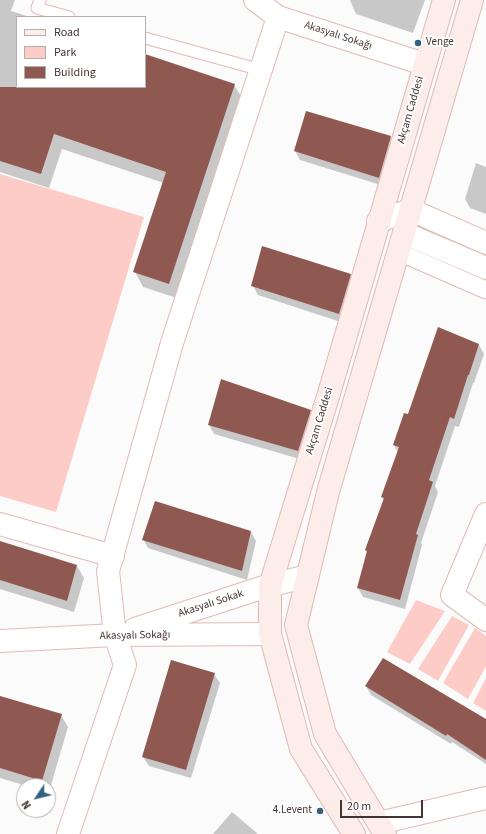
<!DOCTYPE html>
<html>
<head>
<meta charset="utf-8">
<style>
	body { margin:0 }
	#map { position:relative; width:486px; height:834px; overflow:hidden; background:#fbfbfb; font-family:"Source Sans 3",sans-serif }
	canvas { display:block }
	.legend { position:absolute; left:16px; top:16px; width:130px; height:72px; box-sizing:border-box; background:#fff; border:1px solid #b4aead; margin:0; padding:5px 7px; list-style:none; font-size:12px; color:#443432 }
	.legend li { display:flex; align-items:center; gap:8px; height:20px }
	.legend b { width:20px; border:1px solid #b4aead }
	.north { position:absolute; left:16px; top:778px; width:40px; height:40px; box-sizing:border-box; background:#fff; border:1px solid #b4aead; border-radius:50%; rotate:235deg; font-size:11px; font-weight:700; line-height:16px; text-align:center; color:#443432 }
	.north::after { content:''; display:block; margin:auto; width:14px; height:18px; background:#316380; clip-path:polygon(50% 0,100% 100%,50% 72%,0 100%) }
	.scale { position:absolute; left:340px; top:800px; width:83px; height:18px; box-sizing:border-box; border:2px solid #443432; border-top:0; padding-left:5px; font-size:12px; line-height:14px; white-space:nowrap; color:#443432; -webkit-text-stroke:3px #fff; paint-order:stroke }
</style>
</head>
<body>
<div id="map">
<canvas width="486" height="834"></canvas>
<ul class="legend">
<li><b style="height:5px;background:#fcecea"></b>Road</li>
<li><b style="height:11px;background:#feccc6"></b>Park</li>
<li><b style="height:11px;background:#8f5952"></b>Building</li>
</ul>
<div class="north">N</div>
<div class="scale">20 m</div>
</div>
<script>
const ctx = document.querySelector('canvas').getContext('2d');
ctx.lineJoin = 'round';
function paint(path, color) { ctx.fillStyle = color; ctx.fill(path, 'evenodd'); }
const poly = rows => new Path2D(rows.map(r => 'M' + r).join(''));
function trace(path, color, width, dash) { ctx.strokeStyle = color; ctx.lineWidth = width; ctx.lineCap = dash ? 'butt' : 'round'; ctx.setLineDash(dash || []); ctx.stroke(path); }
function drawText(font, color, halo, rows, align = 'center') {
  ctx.font = font + ' "Source Sans 3",sans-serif'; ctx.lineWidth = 4; ctx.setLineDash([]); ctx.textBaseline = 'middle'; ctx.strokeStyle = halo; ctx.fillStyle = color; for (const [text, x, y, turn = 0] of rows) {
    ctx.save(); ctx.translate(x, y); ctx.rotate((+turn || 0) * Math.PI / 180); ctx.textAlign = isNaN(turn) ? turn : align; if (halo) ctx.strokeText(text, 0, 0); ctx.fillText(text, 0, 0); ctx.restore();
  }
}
const green = poly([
	[0,174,144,217,56,512,0,496],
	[416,600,445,611,410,664,387,652],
	[452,616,469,625,438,681,418,669],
	[475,628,486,636,486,666,468,699,443,683],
	[486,678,486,711,473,703]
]);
const shadow = poly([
	[0,0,15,0,11,11,30,17,17,17,17,87,145,87,145,55,234,85,243,99,177,298,143,287,135,272,164,183,62,149,49,188,0,172],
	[350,0,425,0,413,33,356,14],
	[390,137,396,146,384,186,300,160,295,151],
	[476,163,486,167,486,214,470,208,465,199],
	[350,275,355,284,344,323,258,295,253,286],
	[479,345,484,354,474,383,473,383,459,427,455,426,435,486,438,492,421,543,422,545,405,609,363,597,358,588,367,552,366,550,384,501,382,497,398,452,394,445,408,415],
	[310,411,315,420,303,460,214,434,209,425],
	[251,532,256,541,247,580,148,548,143,539],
	[0,542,77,566,84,578,74,612,0,589],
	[214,674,220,683,191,778,149,766,143,757],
	[366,686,486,720,486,764,452,742,451,744,371,695],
	[0,701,61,715,68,727,49,792,48,792,48,786,27,786,0,778],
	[232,812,258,834,213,834]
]);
const building = poly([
	[145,54,235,84,169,284,133,272,166,172,54,134,41,174,0,161,0,87,145,87],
	[306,111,391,136,379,178,294,151],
	[262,246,351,274,339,314,251,286],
	[438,327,479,344,469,375,468,375,454,419,450,417,429,480,433,482,416,534,418,535,400,600,357,588,367,551,365,550,384,498,381,497,399,447,393,445,404,413,408,414],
	[221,379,311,410,298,451,208,425],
	[155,501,251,531,242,571,142,540],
	[0,541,77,565,67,601,0,580],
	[383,658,486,719,486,760,447,734,446,736,365,686],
	[171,660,215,673,186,770,142,757],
	[0,696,62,714,42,781,0,768]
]);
const service = poly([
	[40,0,37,8,69,17],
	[145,38,261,70]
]);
const pedestrian = poly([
	[399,252,486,290]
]);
const minor = poly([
	[255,0,278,17,424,64],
	[486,514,452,595,486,620],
	[0,524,113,556],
	[135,629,264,587,308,576],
	[0,641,115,635,270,634],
	[379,823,486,798],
	[68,834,125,665,115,635,108,571,172,343,278,17]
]);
const tertiary = poly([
	[378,221,411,210,486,243],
	[404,233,486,268]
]);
const secondary = poly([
	[354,834,301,749,270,634,270,586,330,390,444,0],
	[385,834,325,734,296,625,328,492,472,0]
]);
const markers = [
	[418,43,4,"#316380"],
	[320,811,4,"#316380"]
];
const streetNames = [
	["Akasyalı Sokağı",338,36,18],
	["Akçam Caddesi",411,110,-74],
	["Akçam Caddesi",320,421,-73],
	["Akasyalı Sokak",211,604,-18],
	["Akasyalı Sokağı",135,636,-1]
];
const poiNames = [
	["Venge",426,43],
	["4.Levent",312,811,"right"]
];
paint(green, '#feccc6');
paint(shadow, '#0003');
paint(building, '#8f5952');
trace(service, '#e1bab5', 13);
trace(pedestrian, '#e1bab5', 19);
trace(minor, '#e1bab5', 24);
trace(tertiary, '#e1bab5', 24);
trace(secondary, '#e1bab5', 24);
trace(service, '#fff', 11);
trace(pedestrian, '#fff', 17);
trace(minor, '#fff', 22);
trace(tertiary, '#fff', 22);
trace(secondary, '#fcecea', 22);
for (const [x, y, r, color] of markers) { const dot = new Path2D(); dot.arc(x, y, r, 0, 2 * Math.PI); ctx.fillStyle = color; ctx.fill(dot); trace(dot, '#fff', 1.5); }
drawText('11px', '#443432', '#fff', streetNames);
drawText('11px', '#443432', '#fff', poiNames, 'left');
</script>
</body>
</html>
